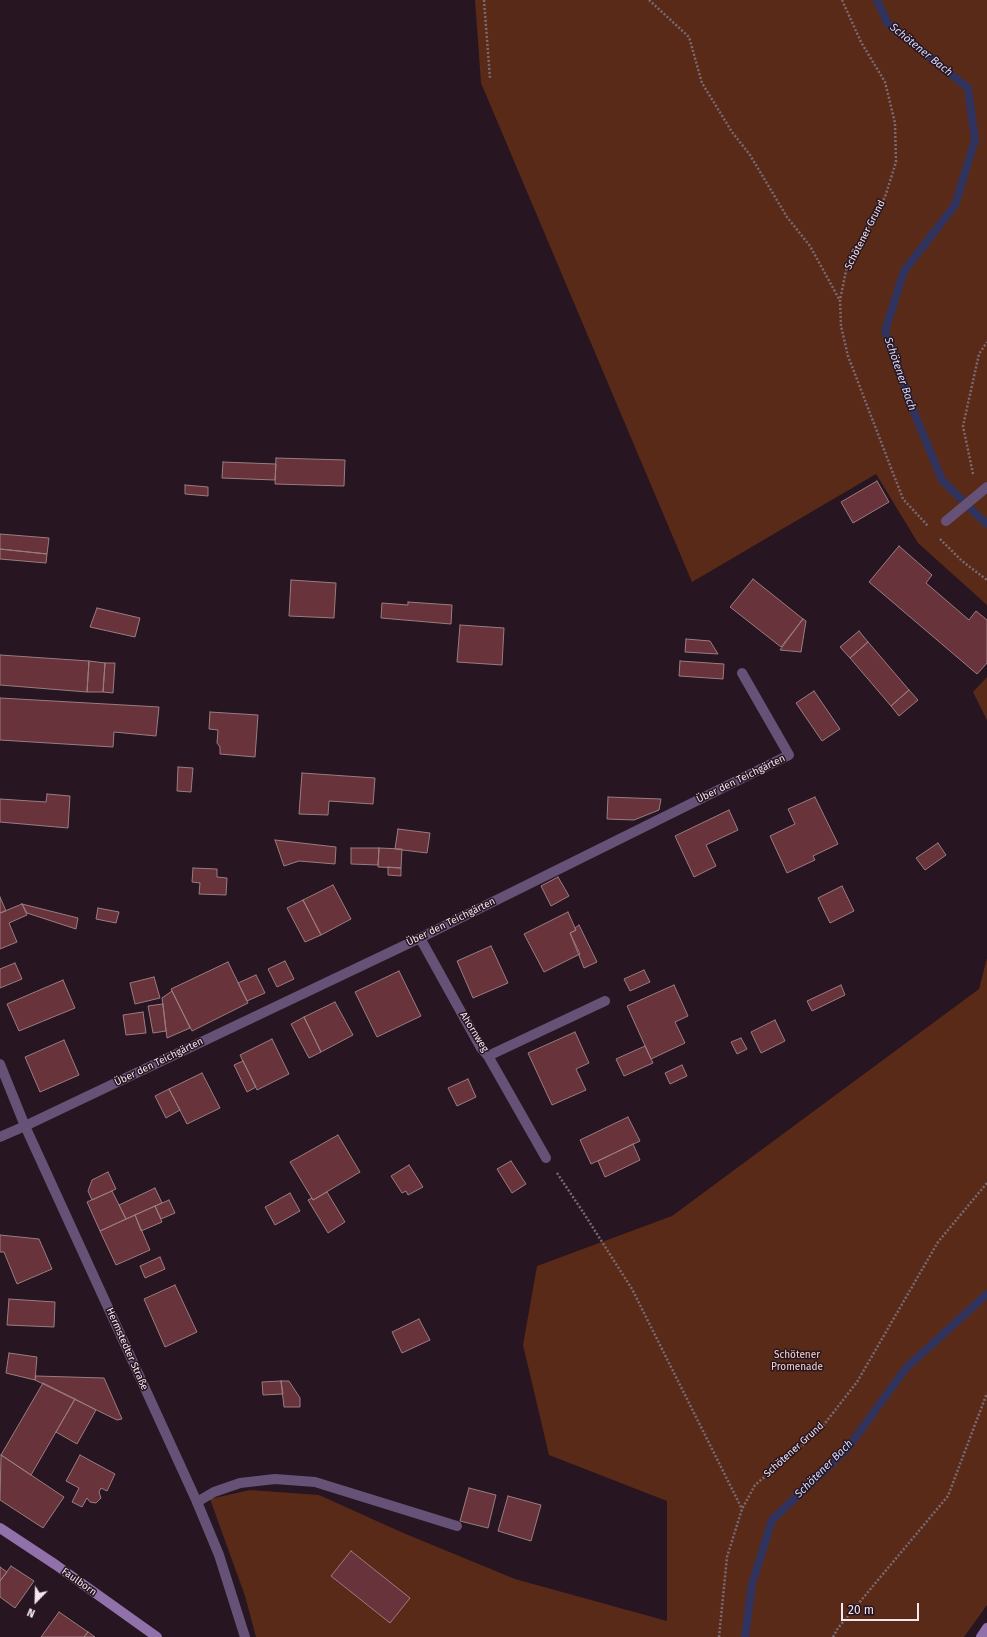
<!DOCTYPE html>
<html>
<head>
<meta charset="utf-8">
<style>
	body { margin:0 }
	#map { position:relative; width:987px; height:1637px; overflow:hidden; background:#271521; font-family:"Fira Sans",sans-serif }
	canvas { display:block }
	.north { position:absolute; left:16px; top:1581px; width:40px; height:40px; -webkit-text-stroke:3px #271521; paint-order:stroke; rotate:203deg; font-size:11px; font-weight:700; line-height:16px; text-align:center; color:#f4e7ef }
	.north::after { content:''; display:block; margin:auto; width:14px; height:18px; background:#f4e7ef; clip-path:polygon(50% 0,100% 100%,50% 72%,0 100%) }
	.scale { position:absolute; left:841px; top:1603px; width:78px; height:18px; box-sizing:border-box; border:2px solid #f4e7ef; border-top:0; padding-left:5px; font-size:12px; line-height:14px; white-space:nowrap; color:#f4e7ef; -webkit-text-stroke:3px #271521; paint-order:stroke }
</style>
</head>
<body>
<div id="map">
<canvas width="987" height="1637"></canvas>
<div class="north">N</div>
<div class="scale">20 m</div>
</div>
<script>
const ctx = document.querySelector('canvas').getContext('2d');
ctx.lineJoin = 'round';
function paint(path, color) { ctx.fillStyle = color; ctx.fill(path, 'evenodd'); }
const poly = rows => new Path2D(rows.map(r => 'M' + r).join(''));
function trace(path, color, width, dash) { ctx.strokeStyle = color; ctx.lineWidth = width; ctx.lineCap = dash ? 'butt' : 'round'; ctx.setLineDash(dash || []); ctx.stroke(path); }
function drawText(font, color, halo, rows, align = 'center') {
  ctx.font = font + ' "Fira Sans",sans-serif'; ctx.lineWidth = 3; ctx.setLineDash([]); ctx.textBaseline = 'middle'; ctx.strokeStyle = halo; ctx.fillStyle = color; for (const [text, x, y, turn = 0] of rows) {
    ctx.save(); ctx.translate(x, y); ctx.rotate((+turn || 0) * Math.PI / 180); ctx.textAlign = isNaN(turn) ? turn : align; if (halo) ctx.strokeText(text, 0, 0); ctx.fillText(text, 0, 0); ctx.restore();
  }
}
const green = poly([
	[475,0,987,0,987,605,918,543,876,474,692,582,481,83],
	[987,677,987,720,973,692],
	[987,958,987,1605,964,1637,256,1637,245,1596,210,1499,250,1490,319,1495,401,1532,515,1579,667,1621,667,1501,549,1455,523,1345,537,1266,672,1216,979,989]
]);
const stream = poly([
	[877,0,888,24,968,88,975,140,955,205,904,271,885,331,913,410,942,480,981,519,987,524],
	[745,1637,752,1584,772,1520,847,1449,906,1368,987,1294]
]);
const building = poly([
	[276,458,345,460,344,486,275,484,276,458],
	[223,462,276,464,275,480,222,478,223,462],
	[877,481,889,502,853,523,841,502,877,481],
	[185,485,208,487,208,496,185,494,185,485],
	[0,534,49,538,47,554,0,549,0,534],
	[899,546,932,575,926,583,969,620,976,611,987,620,987,663,977,674,869,582,899,546],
	[0,549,47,554,46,563,0,559,0,549],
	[753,579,803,619,781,647,730,607,753,579],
	[291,580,336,583,334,618,289,616,291,580],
	[408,602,452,605,451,624,381,618,382,603,408,605,408,602],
	[97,608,140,618,135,637,90,627,97,608],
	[803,619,806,621,801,652,780,650,803,619],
	[460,625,504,628,502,665,457,662,460,625],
	[859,631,868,642,850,658,840,647,859,631],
	[686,639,710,641,718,654,685,652,686,639],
	[868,642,909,690,891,706,850,658,868,642],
	[0,655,89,661,87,692,0,685,0,655],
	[89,661,105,663,103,692,87,692,89,661],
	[680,661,724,664,723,679,679,676,680,661],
	[105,663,115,663,113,693,103,692,105,663],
	[909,690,918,700,899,716,891,706,909,690],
	[814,691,840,729,822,741,796,703,814,691],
	[0,698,159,707,156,736,114,732,113,747,0,740,0,698],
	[210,712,258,715,255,757,220,754,220,747,217,743,218,730,209,729,210,712],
	[178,767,193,768,191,792,177,791,178,767],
	[302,773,375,778,373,804,329,801,328,815,299,814,302,773],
	[47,794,70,796,68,828,0,822,0,799,46,802,47,794],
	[608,797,661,799,659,810,634,820,607,819,608,797],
	[815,797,838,844,813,856,815,860,787,873,770,836,795,824,788,809,815,797],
	[729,810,738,830,706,845,716,866,694,877,675,836,729,810],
	[398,829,430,833,427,853,395,849,398,829],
	[275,840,336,847,335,864,299,861,284,866,275,840],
	[938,843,946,855,925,870,916,858,938,843],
	[351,848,379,848,378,865,351,864,351,848],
	[379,848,402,849,401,868,378,867,379,848],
	[388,867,401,868,401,876,388,875,388,867],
	[193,868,217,869,217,877,227,878,226,895,199,894,200,883,192,882,193,868],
	[558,877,569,896,551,906,541,886,558,877],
	[333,885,351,919,321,935,303,900,333,885],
	[842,886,854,911,830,923,818,898,842,886],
	[0,897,6,911,0,913,0,897],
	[303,900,321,935,305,942,287,908,303,900],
	[22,904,27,915,9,923,17,942,0,949,0,913,22,904],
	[22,904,78,918,76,929,27,913,22,904],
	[98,908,119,912,116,923,96,919,98,908],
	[568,912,576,930,570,933,580,954,544,972,524,934,568,912],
	[579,925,597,962,584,968,570,933,576,930,575,928,579,925],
	[491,946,508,983,473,998,457,961,491,946],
	[285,961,294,979,277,987,268,969,285,961],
	[228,962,248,1003,192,1031,171,989,228,962],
	[15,963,22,979,0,988,0,969,15,963],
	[644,970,650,982,630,991,624,979,644,970],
	[399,971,421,1016,377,1037,355,992,399,971],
	[256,975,265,993,247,1001,238,983,256,975],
	[154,977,160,998,135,1004,130,983,154,977],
	[63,980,75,1008,19,1031,7,1004,63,980],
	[674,985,688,1016,675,1022,685,1043,651,1059,627,1006,674,985],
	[841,985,845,995,812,1011,807,1001,841,985],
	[172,991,190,1028,167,1038,162,998,172,991],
	[335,1002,353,1035,321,1052,304,1017,335,1002],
	[163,1004,166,1031,153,1033,148,1006,163,1004],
	[143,1012,146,1033,126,1035,123,1015,143,1012],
	[304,1017,321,1052,309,1058,291,1024,304,1017],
	[775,1020,785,1041,761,1053,751,1032,775,1020],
	[575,1032,589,1063,576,1069,586,1090,552,1105,528,1053,575,1032],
	[741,1038,747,1049,737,1054,731,1042,741,1038],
	[272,1039,289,1074,257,1090,240,1055,272,1039],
	[64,1040,79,1075,40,1092,25,1057,64,1040],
	[645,1046,653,1063,624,1076,616,1059,645,1046],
	[243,1061,256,1087,247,1092,234,1065,243,1061],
	[682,1065,687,1076,670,1084,665,1073,682,1065],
	[202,1073,220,1108,187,1124,169,1089,202,1073],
	[468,1079,476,1097,457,1106,448,1088,468,1079],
	[169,1089,180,1110,166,1118,155,1096,169,1089],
	[628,1117,640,1141,591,1164,580,1140,628,1117],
	[338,1135,360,1172,313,1200,290,1162,338,1135],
	[633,1144,640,1160,605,1177,598,1161,633,1144],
	[511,1161,526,1184,512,1193,497,1169,511,1161],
	[409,1165,423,1187,408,1195,406,1191,402,1193,391,1176,409,1165],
	[108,1172,116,1189,92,1200,88,1191,92,1180,108,1172],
	[155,1188,162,1203,126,1219,119,1205,155,1188],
	[112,1191,126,1219,100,1231,87,1202,112,1191],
	[327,1192,345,1222,328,1233,308,1200,312,1198,313,1200,327,1192],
	[290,1193,300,1211,275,1225,265,1207,290,1193],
	[169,1200,175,1213,161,1219,155,1206,169,1200],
	[155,1206,162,1222,141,1231,135,1215,155,1206],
	[135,1215,150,1250,116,1265,100,1231,135,1215],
	[0,1235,39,1239,52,1269,17,1284,4,1252,0,1252,0,1235],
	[160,1257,165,1269,145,1278,140,1266,160,1257],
	[175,1285,197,1332,165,1347,144,1299,175,1285],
	[9,1299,55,1302,54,1327,7,1325,9,1299],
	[419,1319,430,1340,402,1353,392,1332,419,1319],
	[9,1353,37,1357,35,1380,6,1373,9,1353],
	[36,1376,104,1378,122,1419,117,1420,35,1380,36,1376],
	[281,1381,283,1394,263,1395,262,1382,281,1381],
	[281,1381,289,1381,300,1398,300,1407,284,1407,281,1381],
	[43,1383,75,1399,31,1475,1,1455,43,1383],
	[75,1399,96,1410,77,1444,56,1432,75,1399],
	[1,1455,64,1497,43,1528,0,1500,1,1455],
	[80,1455,115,1474,107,1491,101,1488,99,1492,101,1498,96,1503,90,1502,87,1498,82,1507,72,1502,79,1488,66,1481,80,1455],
	[469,1488,496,1495,488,1528,460,1521,469,1488],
	[508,1496,541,1505,531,1541,498,1531,508,1496],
	[351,1551,410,1598,390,1623,331,1576,351,1551],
	[11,1566,34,1581,15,1608,0,1597,0,1581,11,1566],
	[0,1567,7,1572,0,1581,0,1567],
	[59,1612,88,1632,84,1637,41,1637,59,1612],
	[88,1632,95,1637,84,1637,88,1632]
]);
const path = poly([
	[484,0,490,78],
	[649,0,689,37,702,83,732,132,750,155,787,217,810,246,839,299],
	[842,0,861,42,885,82,895,123,896,162,885,197,847,266,840,300,841,326,848,356,903,499,928,526],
	[973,474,963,426,979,354,987,342],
	[940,539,962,561,987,580],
	[557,1173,583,1212,632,1289,742,1509],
	[719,1637,727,1557,742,1509,755,1485,819,1431,857,1382,938,1242,987,1183],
	[833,1637,838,1628,948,1496,987,1393]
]);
const lane = poly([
	[946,521,987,487],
	[0,1137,25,1126],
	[197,1502,214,1492,240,1483,275,1479,315,1482,457,1526]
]);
const street = poly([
	[420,938,481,1048,488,1056,605,1001],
	[488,1056,546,1158],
	[0,1064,25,1126,197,1502,219,1555,245,1637],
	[25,1126,420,938,789,755,742,673]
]);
const secondary = poly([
	[0,1528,56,1565,157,1637],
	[981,1637,987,1628]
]);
const streetNames = [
	["Schötener Grund",865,235,-63],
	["Über den Teichgärten",741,779,-26],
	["Über den Teichgärten",451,922,-26],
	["Ahornweg",474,1032,58],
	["Über den Teichgärten",159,1062,-26],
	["Hermstedter Straße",127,1349,66],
	["Schötener Grund",794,1450,-42],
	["Faulborn",79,1582,35]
];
const parkNames = [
	["Schötener",797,1355],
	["Promenade",797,1367]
];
const waterNames = [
	["Schötener Bach",921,50,39],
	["Schötener Bach",900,374,71],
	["Schötener Bach",824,1469,-45]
];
paint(green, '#592a17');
trace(stream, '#2f335e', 8);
paint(building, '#68333b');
trace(building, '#9a7d80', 1);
trace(path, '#7a6a74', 2.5, [2, 2]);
trace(lane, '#665276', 10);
trace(street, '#665276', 10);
trace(secondary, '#9171aa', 10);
drawText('10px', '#f4e7ef', '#271521', streetNames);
drawText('10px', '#f7d5c7', '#271521', parkNames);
drawText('italic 11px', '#d5daf9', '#271521', waterNames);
</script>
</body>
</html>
